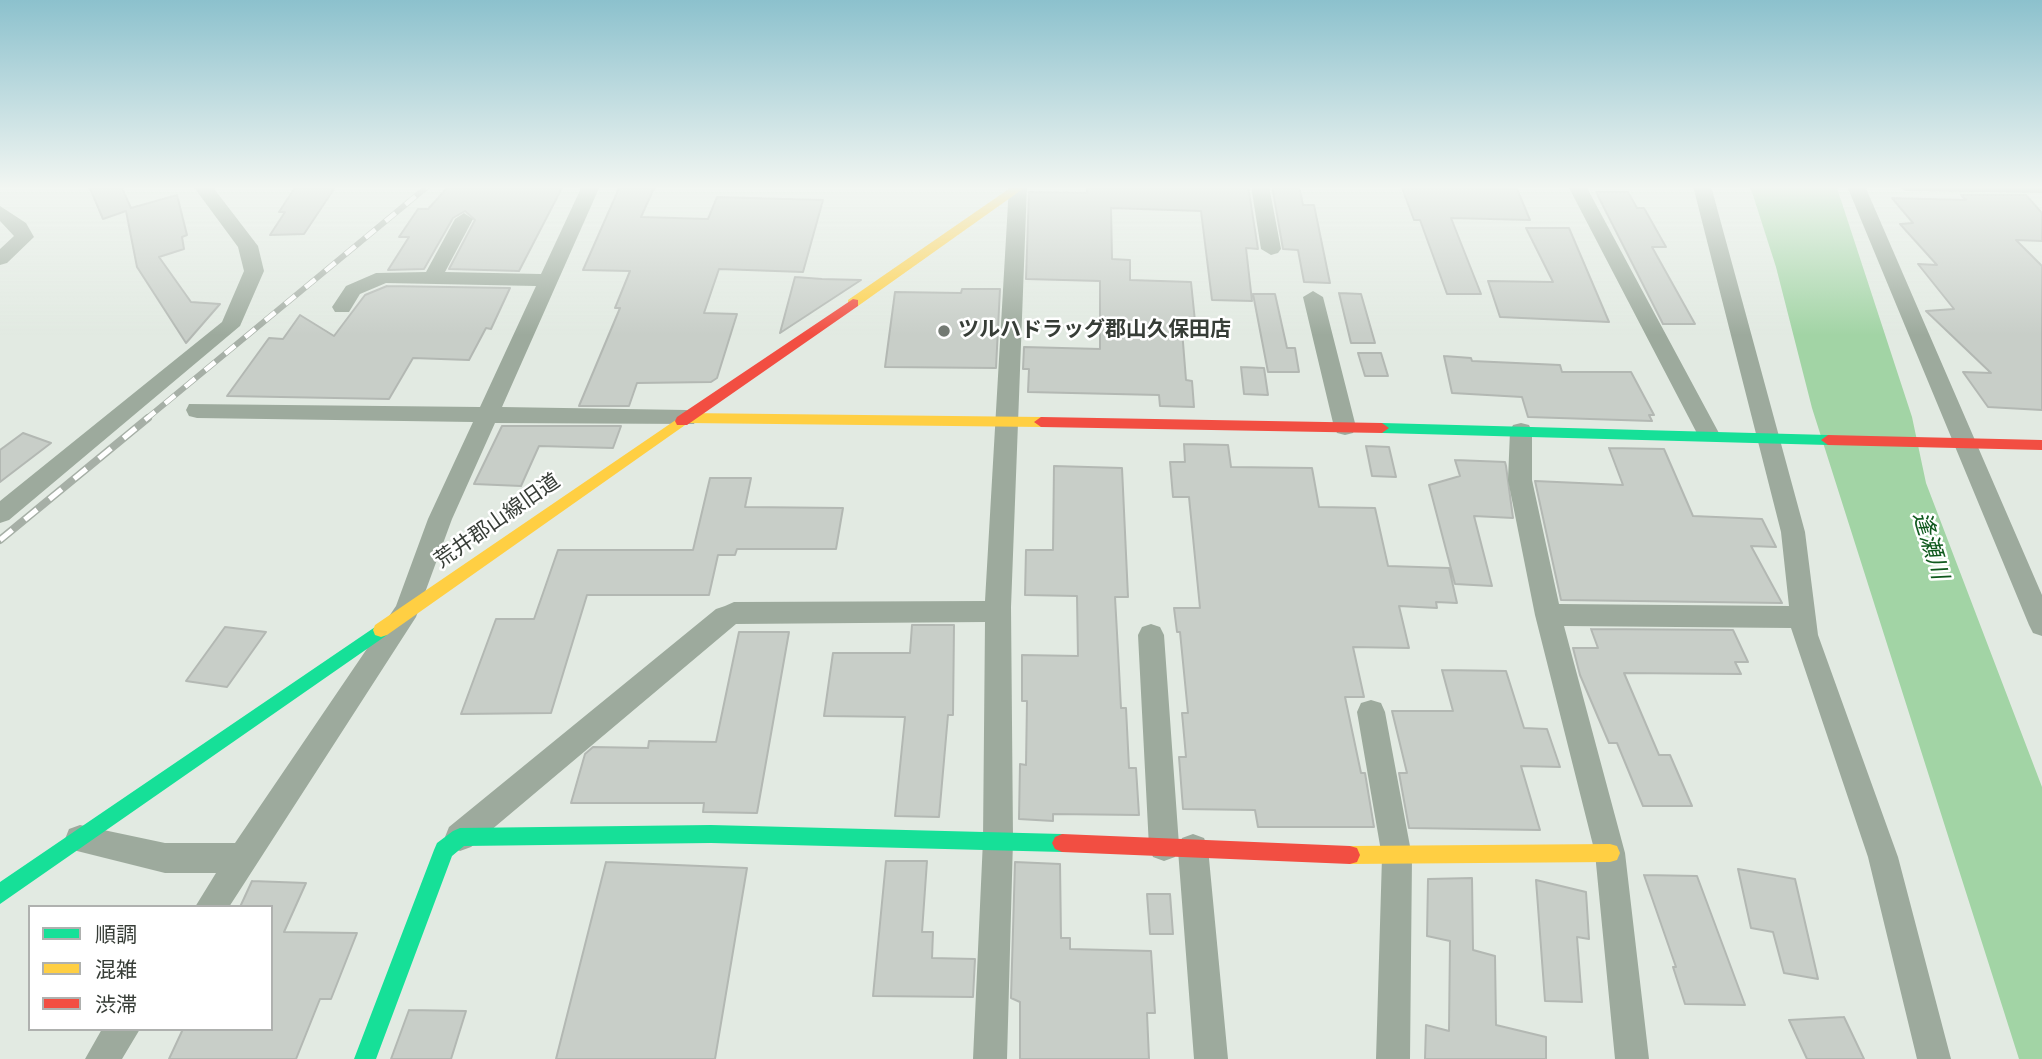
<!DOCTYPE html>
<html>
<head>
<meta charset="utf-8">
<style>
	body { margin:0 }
	#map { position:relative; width:2042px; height:1059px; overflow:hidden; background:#e2eae2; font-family:Jost,"Noto Sans JP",sans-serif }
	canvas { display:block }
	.legend { position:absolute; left:28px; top:905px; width:245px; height:126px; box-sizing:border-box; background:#fff; border:2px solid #afb1af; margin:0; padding:9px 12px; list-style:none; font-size:21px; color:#373d37 }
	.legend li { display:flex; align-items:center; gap:14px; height:35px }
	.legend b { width:35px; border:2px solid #afb1af }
</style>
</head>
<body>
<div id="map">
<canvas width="2042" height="1059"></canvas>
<ul class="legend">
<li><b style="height:9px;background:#16e098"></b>順調</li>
<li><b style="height:9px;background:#ffcf43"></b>混雑</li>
<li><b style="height:9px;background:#f24e42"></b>渋滞</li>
</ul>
</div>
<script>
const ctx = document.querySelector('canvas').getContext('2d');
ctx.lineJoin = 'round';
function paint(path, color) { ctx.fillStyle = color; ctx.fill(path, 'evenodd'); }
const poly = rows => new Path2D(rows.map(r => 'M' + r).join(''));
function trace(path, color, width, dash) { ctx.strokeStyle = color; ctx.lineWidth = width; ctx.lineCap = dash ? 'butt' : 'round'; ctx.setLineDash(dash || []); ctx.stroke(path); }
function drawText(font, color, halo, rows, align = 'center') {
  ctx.font = font + ' Jost,"Noto Sans JP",sans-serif'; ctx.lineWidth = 5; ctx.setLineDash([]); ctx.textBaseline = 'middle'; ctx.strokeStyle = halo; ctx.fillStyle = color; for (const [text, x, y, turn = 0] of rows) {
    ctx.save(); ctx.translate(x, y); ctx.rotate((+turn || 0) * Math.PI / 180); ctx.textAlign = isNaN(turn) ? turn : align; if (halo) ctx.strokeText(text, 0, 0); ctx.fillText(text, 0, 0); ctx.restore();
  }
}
const water = poly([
	[1750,186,1837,188,1912,417,1926,483,2042,787,2042,1059,2019,1059,1812,408,1776,267]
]);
const building = poly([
	[89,186,121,186,131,208,177,195,187,235,182,237,184,249,159,257,191,302,220,304,186,343,137,267,126,211,103,219,89,186],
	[296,186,336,186,304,234,270,235,285,212,279,212,296,186],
	[449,186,563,186,519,271,449,269,475,220,465,211,453,218,424,269,388,270,409,237,399,237,418,209,428,209,449,186],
	[620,186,655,186,641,217,708,219,717,197,823,200,803,272,719,269,704,313,737,314,717,378,711,382,637,383,629,406,579,406,620,308,615,308,630,271,583,270,620,186],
	[1087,186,1248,186,1258,249,1246,248,1252,301,1212,300,1201,211,1111,208,1112,259,1130,260,1130,280,1191,282,1196,331,1182,330,1186,380,1192,381,1194,407,1160,406,1159,395,1028,392,1029,369,1023,369,1024,347,1100,349,1100,281,1026,279,1029,192,1087,193,1087,186],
	[1272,186,1299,186,1303,205,1314,205,1330,283,1304,282,1298,250,1283,249,1272,186],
	[1402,188,1517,189,1530,220,1451,218,1481,294,1447,294,1420,220,1414,220,1402,188],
	[1596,192,1628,192,1637,208,1644,208,1666,247,1652,247,1695,324,1663,324,1596,192],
	[1961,195,2026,195,2042,213,2042,241,2016,240,2042,266,2042,410,1988,407,1963,372,1991,373,1926,311,1954,309,1918,264,1937,265,1900,224,1913,223,1892,198,1966,200,1961,195],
	[1526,228,1569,228,1609,322,1500,317,1488,281,1553,282,1526,228],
	[795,277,822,279,861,280,780,333,795,277],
	[387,286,510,288,491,329,486,328,469,360,413,358,389,399,227,396,269,338,283,339,300,315,334,336,365,295,387,286],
	[962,289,1000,289,996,368,885,367,895,292,961,293,962,289],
	[1339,293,1361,294,1375,343,1351,343,1339,293],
	[1253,294,1275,294,1287,348,1295,348,1299,372,1268,372,1253,294],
	[1358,353,1381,353,1388,376,1365,376,1358,353],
	[1444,356,1471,358,1472,361,1560,365,1562,372,1631,372,1654,415,1649,415,1652,421,1528,417,1522,397,1452,393,1444,356],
	[1241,367,1264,368,1268,395,1244,394,1241,367],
	[502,426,621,426,613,448,539,446,521,486,474,484,502,426],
	[23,433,51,443,0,482,0,450,23,433],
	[1184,444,1228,445,1231,467,1312,468,1319,507,1375,508,1388,566,1449,568,1457,603,1436,602,1437,608,1399,606,1409,648,1353,647,1364,697,1345,697,1361,773,1365,773,1374,827,1258,827,1255,810,1183,809,1179,757,1186,757,1182,713,1188,713,1180,632,1177,632,1174,608,1200,608,1189,497,1173,497,1170,462,1185,462,1184,444],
	[1366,446,1389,447,1396,477,1372,476,1366,446],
	[1609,448,1664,449,1693,516,1762,519,1776,547,1751,546,1782,603,1561,600,1535,481,1623,485,1609,448],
	[1455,460,1505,462,1506,466,1513,518,1474,516,1492,586,1455,584,1429,485,1460,476,1455,460],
	[1054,466,1122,468,1128,597,1115,597,1119,669,1121,708,1126,708,1129,768,1136,768,1139,815,1053,814,1053,821,1019,819,1020,764,1026,765,1027,701,1022,701,1022,655,1078,656,1077,596,1025,595,1026,550,1053,550,1054,466],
	[710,478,751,478,745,507,843,508,836,549,737,549,735,555,718,555,709,595,587,595,551,713,461,714,496,619,534,619,558,550,693,550,710,478],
	[912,625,954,625,953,715,948,715,939,817,895,816,905,717,824,716,833,653,910,653,912,625],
	[225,627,266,632,227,687,186,681,225,627],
	[1591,629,1733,630,1748,662,1735,662,1741,674,1624,673,1659,755,1670,755,1692,806,1643,806,1617,743,1609,743,1580,675,1573,648,1598,648,1591,629],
	[739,632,789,632,757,813,703,812,704,803,571,803,585,754,593,747,648,748,649,741,716,742,739,632],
	[1442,670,1506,671,1524,728,1547,729,1560,767,1521,766,1540,830,1409,828,1399,773,1407,773,1392,711,1453,711,1442,670],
	[886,861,927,861,922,932,933,932,932,958,975,959,973,997,873,996,886,861],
	[606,862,747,868,715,1059,556,1059,606,862],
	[1015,862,1060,864,1061,938,1070,938,1070,949,1151,951,1155,1013,1147,1013,1149,1059,1020,1059,1020,1002,1011,998,1015,862],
	[1738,869,1795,879,1818,979,1784,973,1773,932,1751,928,1738,869],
	[1644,875,1697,876,1745,1005,1685,1004,1673,967,1676,967,1644,875],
	[1472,878,1473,950,1495,956,1496,1025,1546,1037,1546,1059,1425,1059,1426,1025,1449,1031,1450,941,1427,936,1428,879,1472,878],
	[1536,880,1586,892,1589,939,1577,937,1582,1002,1545,1001,1536,880],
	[252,881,306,883,284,932,357,933,331,999,320,999,296,1059,169,1059,183,1029,271,1029,271,907,240,907,252,881],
	[1147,894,1170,894,1173,934,1150,934,1147,894],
	[409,1010,466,1011,451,1059,391,1059,409,1010],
	[1844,1017,1864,1059,1807,1059,1789,1020,1844,1017]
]);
const street = poly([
	[193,186,212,186,258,246,264,271,240,326,9,520,0,523,0,501,222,322,244,271,238,247,193,186],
	[582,186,600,186,502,407,686,410,694,412,697,418,694,424,495,423,452,519,416,617,229,907,195,907,216,873,165,873,69,849,65,839,69,829,80,825,165,843,235,843,396,606,428,519,473,422,197,418,189,416,186,410,189,404,480,407,536,286,386,283,360,294,349,312,335,312,332,307,346,286,376,273,426,272,455,219,464,213,473,219,445,272,541,274,582,186],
	[1009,186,1027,186,1011,607,1013,840,1007,1059,973,1059,983,840,985,622,736,624,471,847,460,851,449,847,445,837,449,827,716,609,725,606,734,602,985,601,1009,186],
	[1251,186,1269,186,1281,249,1278,253,1271,255,1261,249,1251,186],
	[1568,186,1586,186,1720,435,1717,441,1701,441,1568,186],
	[1693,186,1711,186,1805,532,1818,635,1898,857,1951,1059,1917,1059,1868,857,1791,628,1564,626,1625,853,1649,1059,1615,1059,1595,853,1535,615,1508,480,1510,431,1513,425,1521,423,1529,425,1532,431,1532,480,1559,604,1789,606,1781,532,1693,186],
	[1847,186,1865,186,2042,595,2042,636,2033,633,2029,625,1847,186],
	[1897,186,2042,186,2042,193,1906,191,1897,186],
	[0,206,26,223,34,237,7,263,0,265,0,249,14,236,0,221,0,206],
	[1313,291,1323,297,1356,427,1353,433,1345,435,1337,433,1334,427,1303,297,1313,291],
	[1151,624,1160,627,1164,635,1179,845,1182,838,1193,834,1204,838,1208,848,1228,1059,1194,1059,1178,850,1175,857,1164,861,1153,857,1149,847,1138,635,1142,627,1151,624],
	[1371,700,1381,703,1385,712,1412,857,1410,1059,1376,1059,1382,857,1357,712,1361,703,1371,700],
	[102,1029,140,1029,122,1059,85,1059,102,1029]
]);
const fast = poly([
	[1382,423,1828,435,1835,440,1828,445,1382,433,1375,428,1382,423],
	[381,623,387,625,389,630,387,635,0,904,0,882,381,623],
	[711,825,1062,834,1069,837,1072,843,1069,849,1062,852,711,843,464,846,452,856,376,1059,354,1059,434,850,437,843,453,831,460,828,711,825]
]);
const slow = poly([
	[1013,186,1027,186,858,306,848,306,848,300,1013,186],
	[686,413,1041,417,1048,422,1041,427,688,423,387,635,381,637,375,635,373,630,375,625,686,413],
	[1610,844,1617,846,1620,853,1617,860,1610,862,1350,864,1343,862,1340,855,1343,848,1350,846,1610,844]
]);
const jam = poly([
	[853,299,858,300,858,306,687,425,677,425,675,421,677,417,853,299],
	[1041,417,1382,423,1389,428,1382,433,1041,427,1034,422,1041,417],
	[1828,435,2042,440,2042,450,1828,445,1821,440,1828,435],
	[1062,834,1350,846,1357,848,1360,855,1357,862,1350,864,1062,852,1055,849,1052,843,1055,837,1062,834]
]);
const railFar1 = poly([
	[145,420,428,186]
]);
const rail = poly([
	[0,540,148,418]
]);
const markers = [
	[944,331,7,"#737a73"]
];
const poiNames = [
	["ツルハドラッグ郡山久保田店",958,331]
];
const streetNames = [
	["荒井郡山線旧道",498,522,-35]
];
const waterNames = [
	["逢瀬川",1929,546,73]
];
paint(water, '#a2d4a5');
paint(building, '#c8cec8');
trace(building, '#b3b8b3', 2);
paint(street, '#9daa9d');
paint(fast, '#16e098');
paint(slow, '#ffcf43');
paint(jam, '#f24e42');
trace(railFar1, '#a6afa6', 6);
trace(rail, '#a6afa6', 8);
trace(railFar1, '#fff', 4.5, [13]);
trace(rail, '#fff', 5, [16]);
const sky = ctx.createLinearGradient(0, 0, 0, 335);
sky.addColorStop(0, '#8cc1cd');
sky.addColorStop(0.56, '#f2f6f2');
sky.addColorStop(1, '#f2f6f200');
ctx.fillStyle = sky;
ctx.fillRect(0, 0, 2042, 335);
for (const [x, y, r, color] of markers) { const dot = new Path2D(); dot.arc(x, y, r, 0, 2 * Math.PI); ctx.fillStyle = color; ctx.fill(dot); trace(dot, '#fff', 2.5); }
drawText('bold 21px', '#373d37', '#fff', poiNames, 'left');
drawText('21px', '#373d37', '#fff', streetNames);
drawText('italic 23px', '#10591e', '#fff', waterNames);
</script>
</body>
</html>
